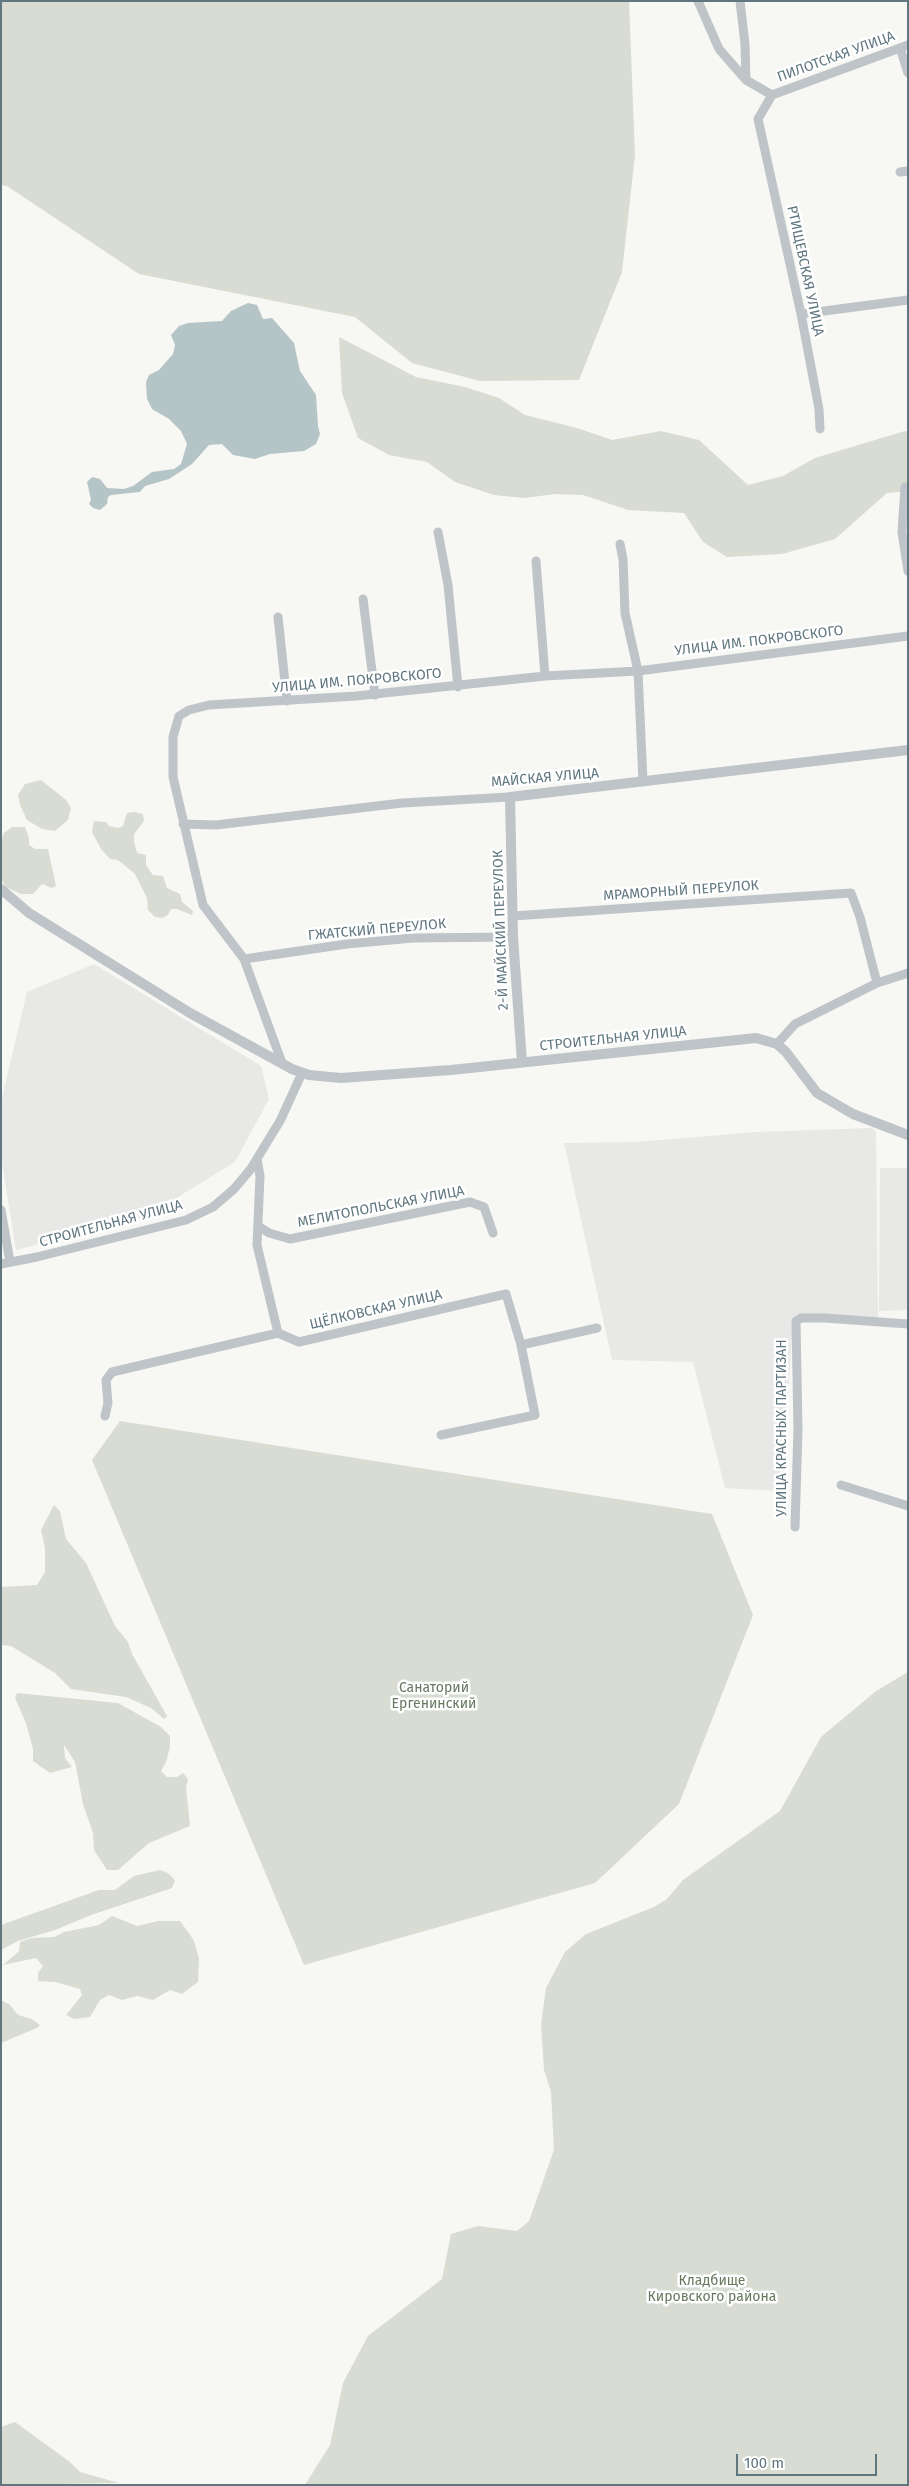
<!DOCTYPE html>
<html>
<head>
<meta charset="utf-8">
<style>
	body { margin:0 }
	#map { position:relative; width:909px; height:2486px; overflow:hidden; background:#f7f7f4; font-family:"Fira Sans",sans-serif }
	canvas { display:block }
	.frame { position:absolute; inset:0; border:2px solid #617780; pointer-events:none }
	.scale { position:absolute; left:736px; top:2454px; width:141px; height:22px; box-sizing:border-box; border:2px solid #617780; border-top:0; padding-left:6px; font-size:15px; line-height:18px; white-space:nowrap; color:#617780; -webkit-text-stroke:4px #fff; paint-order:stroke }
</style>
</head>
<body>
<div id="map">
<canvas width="909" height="2486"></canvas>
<div class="frame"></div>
<div class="scale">100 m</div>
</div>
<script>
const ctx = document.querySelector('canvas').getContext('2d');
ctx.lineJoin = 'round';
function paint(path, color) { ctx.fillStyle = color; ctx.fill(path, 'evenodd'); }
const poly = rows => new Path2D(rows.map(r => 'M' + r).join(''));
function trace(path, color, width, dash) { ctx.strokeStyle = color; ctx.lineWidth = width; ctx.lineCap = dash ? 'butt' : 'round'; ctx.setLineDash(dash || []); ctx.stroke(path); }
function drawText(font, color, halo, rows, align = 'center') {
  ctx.font = font + ' "Fira Sans",sans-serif'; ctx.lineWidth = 5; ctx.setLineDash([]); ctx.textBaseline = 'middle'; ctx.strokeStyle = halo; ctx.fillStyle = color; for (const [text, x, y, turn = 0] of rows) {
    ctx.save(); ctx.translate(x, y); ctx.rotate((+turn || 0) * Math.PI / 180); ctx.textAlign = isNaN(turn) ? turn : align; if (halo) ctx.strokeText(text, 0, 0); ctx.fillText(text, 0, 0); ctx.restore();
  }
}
const built = poly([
	[94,964,261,1066,269,1099,235,1162,178,1197,172,1211,16,1250,1,1157,1,1102,27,992],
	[872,1128,876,1132,878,1318,793,1322,786,1428,777,1491,725,1488,693,1362,612,1360,564,1143,637,1142,757,1132],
	[880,1168,908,1168,908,1310,879,1311]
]);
const green = poly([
	[1,1,629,1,635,155,622,272,579,380,480,381,412,363,355,317,139,274,7,186,1,185],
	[339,337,416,377,465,387,499,398,525,415,577,428,612,440,661,431,699,440,748,485,783,476,815,458,905,431,908,432,908,491,887,493,835,539,782,554,727,557,703,542,684,513,628,510,583,495,556,494,524,498,494,495,455,482,427,462,389,455,358,438,342,393],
	[41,780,66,800,71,808,68,820,55,831,42,829,27,820,20,805,18,795,25,784],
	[134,812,143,814,144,821,134,834,134,842,137,853,146,855,146,865,153,875,163,876,167,888,180,894,182,902,193,911,192,915,177,909,171,909,168,915,162,918,155,917,148,910,147,898,135,874,118,860,110,859,101,849,92,832,94,821,106,822,109,826,118,828,123,826,127,813],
	[12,827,25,827,29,838,29,845,35,849,48,849,56,886,52,888,42,884,33,894,21,894,6,887,1,879,1,841,4,833],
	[120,1421,712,1514,753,1615,679,1804,595,1883,304,1965,92,1460],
	[54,1505,60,1511,66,1539,86,1563,115,1626,128,1642,132,1654,167,1716,164,1719,151,1708,126,1697,71,1689,55,1673,11,1646,1,1645,1,1587,37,1585,45,1572,45,1548,41,1530],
	[908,1672,908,2485,305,2485,330,2445,343,2383,368,2336,442,2279,451,2234,478,2226,517,2231,529,2221,554,2150,551,2092,544,2070,541,2024,546,1988,565,1952,586,1934,654,1907,667,1899,683,1880,780,1811,821,1737,876,1691],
	[17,1693,118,1703,161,1727,170,1736,170,1747,166,1762,161,1771,167,1777,177,1777,183,1773,188,1779,186,1788,190,1826,149,1843,118,1870,107,1870,94,1850,93,1833,83,1804,75,1762,64,1745,65,1758,72,1767,50,1773,33,1761,33,1749,26,1723,15,1698],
	[160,1870,168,1873,175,1880,172,1888,91,1915,55,1930,18,1941,1,1950,1,1925,99,1890,115,1890,134,1876],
	[112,1916,137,1926,158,1921,180,1921,193,1939,196,1948,199,1959,198,1982,182,1994,170,1990,153,2000,137,1996,122,2000,109,1995,100,2000,90,2017,74,2019,66,2015,82,1995,80,1989,55,1982,38,1981,38,1973,43,1966,36,1958,3,1965,19,1951,20,1942,31,1938,54,1937,64,1932,99,1925],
	[1,2000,10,2005,18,2015,32,2019,40,2025,37,2028,1,2043],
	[15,2422,70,2462,80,2472,119,2483,1,2485,1,2427]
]);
const water = poly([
	[248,303,257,305,263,319,272,318,294,343,300,371,316,395,318,426,320,434,316,444,304,451,270,454,255,459,233,455,222,444,209,445,192,464,169,479,145,486,140,492,111,495,108,497,107,504,100,510,93,508,89,504,91,500,87,482,92,477,100,479,107,488,124,489,133,486,152,472,174,469,181,464,187,444,181,431,169,419,152,409,147,399,146,382,149,375,159,370,173,354,175,345,171,335,179,326,188,323,222,321,231,311]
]);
const minor = poly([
	[698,1,719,49,746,80,772,95],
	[740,1,745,44,746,80],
	[900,48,908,73],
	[900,172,908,171],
	[801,314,908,300],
	[820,429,819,409,801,314,758,119,772,95,908,45],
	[905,487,902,532,908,571],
	[438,532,448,585,458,687],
	[620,544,623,559,625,613,638,671,643,782],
	[536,561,545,676],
	[363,599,375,695],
	[278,617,287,701],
	[183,824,216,825,402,803,510,797],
	[513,916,851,893,860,917,877,983],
	[244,959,347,944,413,938,513,937],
	[777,1044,795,1024,877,983,908,973],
	[282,1063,244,959,203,905,173,777,173,737,179,716,189,710,209,705,356,696,545,676,638,671,908,636],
	[257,1159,260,1176,257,1245,278,1333],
	[1,1210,10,1262],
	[258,1226,269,1233,290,1239,470,1202,484,1207,493,1233],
	[1,1264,37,1257,186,1220,213,1207,234,1189,250,1170,280,1121,302,1073],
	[105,1416,108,1403,106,1380,112,1372,278,1333,299,1342,506,1294,521,1345,597,1328],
	[441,1435,535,1415,521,1345],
	[841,1485,908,1506],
	[795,1527,798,1430,796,1321,801,1318,825,1318,908,1324]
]);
const tertiary = poly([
	[1,889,29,913,190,1013,292,1069,309,1075,341,1078,451,1070,756,1038,777,1044,786,1052,817,1093,853,1114,908,1135],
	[522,1062,513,937,510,797,908,750]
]);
const streetNames = [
	["ПИЛОТСКАЯ УЛИЦА",836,57,-20],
	["РТИЩЕВСКАЯ УЛИЦА",805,271,78],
	["УЛИЦА ИМ. ПОКРОВСКОГО",759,641,-7],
	["УЛИЦА ИМ. ПОКРОВСКОГО",357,681,-5],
	["МАЙСКАЯ УЛИЦА",545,778,-5],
	["МРАМОРНЫЙ ПЕРЕУЛОК",681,891,-4],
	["ГЖАТСКИЙ ПЕРЕУЛОК",377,930,-5],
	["2-Й МАЙСКИЙ ПЕРЕУЛОК",501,930,-92],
	["СТРОИТЕЛЬНАЯ УЛИЦА",613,1039,-6],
	["МЕЛИТОПОЛЬСКАЯ УЛИЦА",381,1207,-11],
	["СТРОИТЕЛЬНАЯ УЛИЦА",111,1224,-15],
	["ЩЁЛКОВСКАЯ УЛИЦА",376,1310,-13],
	["УЛИЦА КРАСНЫХ ПАРТИЗАН",782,1428,-90]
];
const parkNames = [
	["Санаторий",434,1688],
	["Ергенинский",434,1704],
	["Кладбище",712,2281],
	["Кировского района",712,2297]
];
paint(built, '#e8e8e7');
paint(green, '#d8dcd3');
paint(water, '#b5c5c7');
trace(minor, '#bec4c7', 9);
trace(tertiary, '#bec4c7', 10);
drawText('14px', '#617780', '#fff', streetNames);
drawText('14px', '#687860', '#fff', parkNames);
</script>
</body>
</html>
